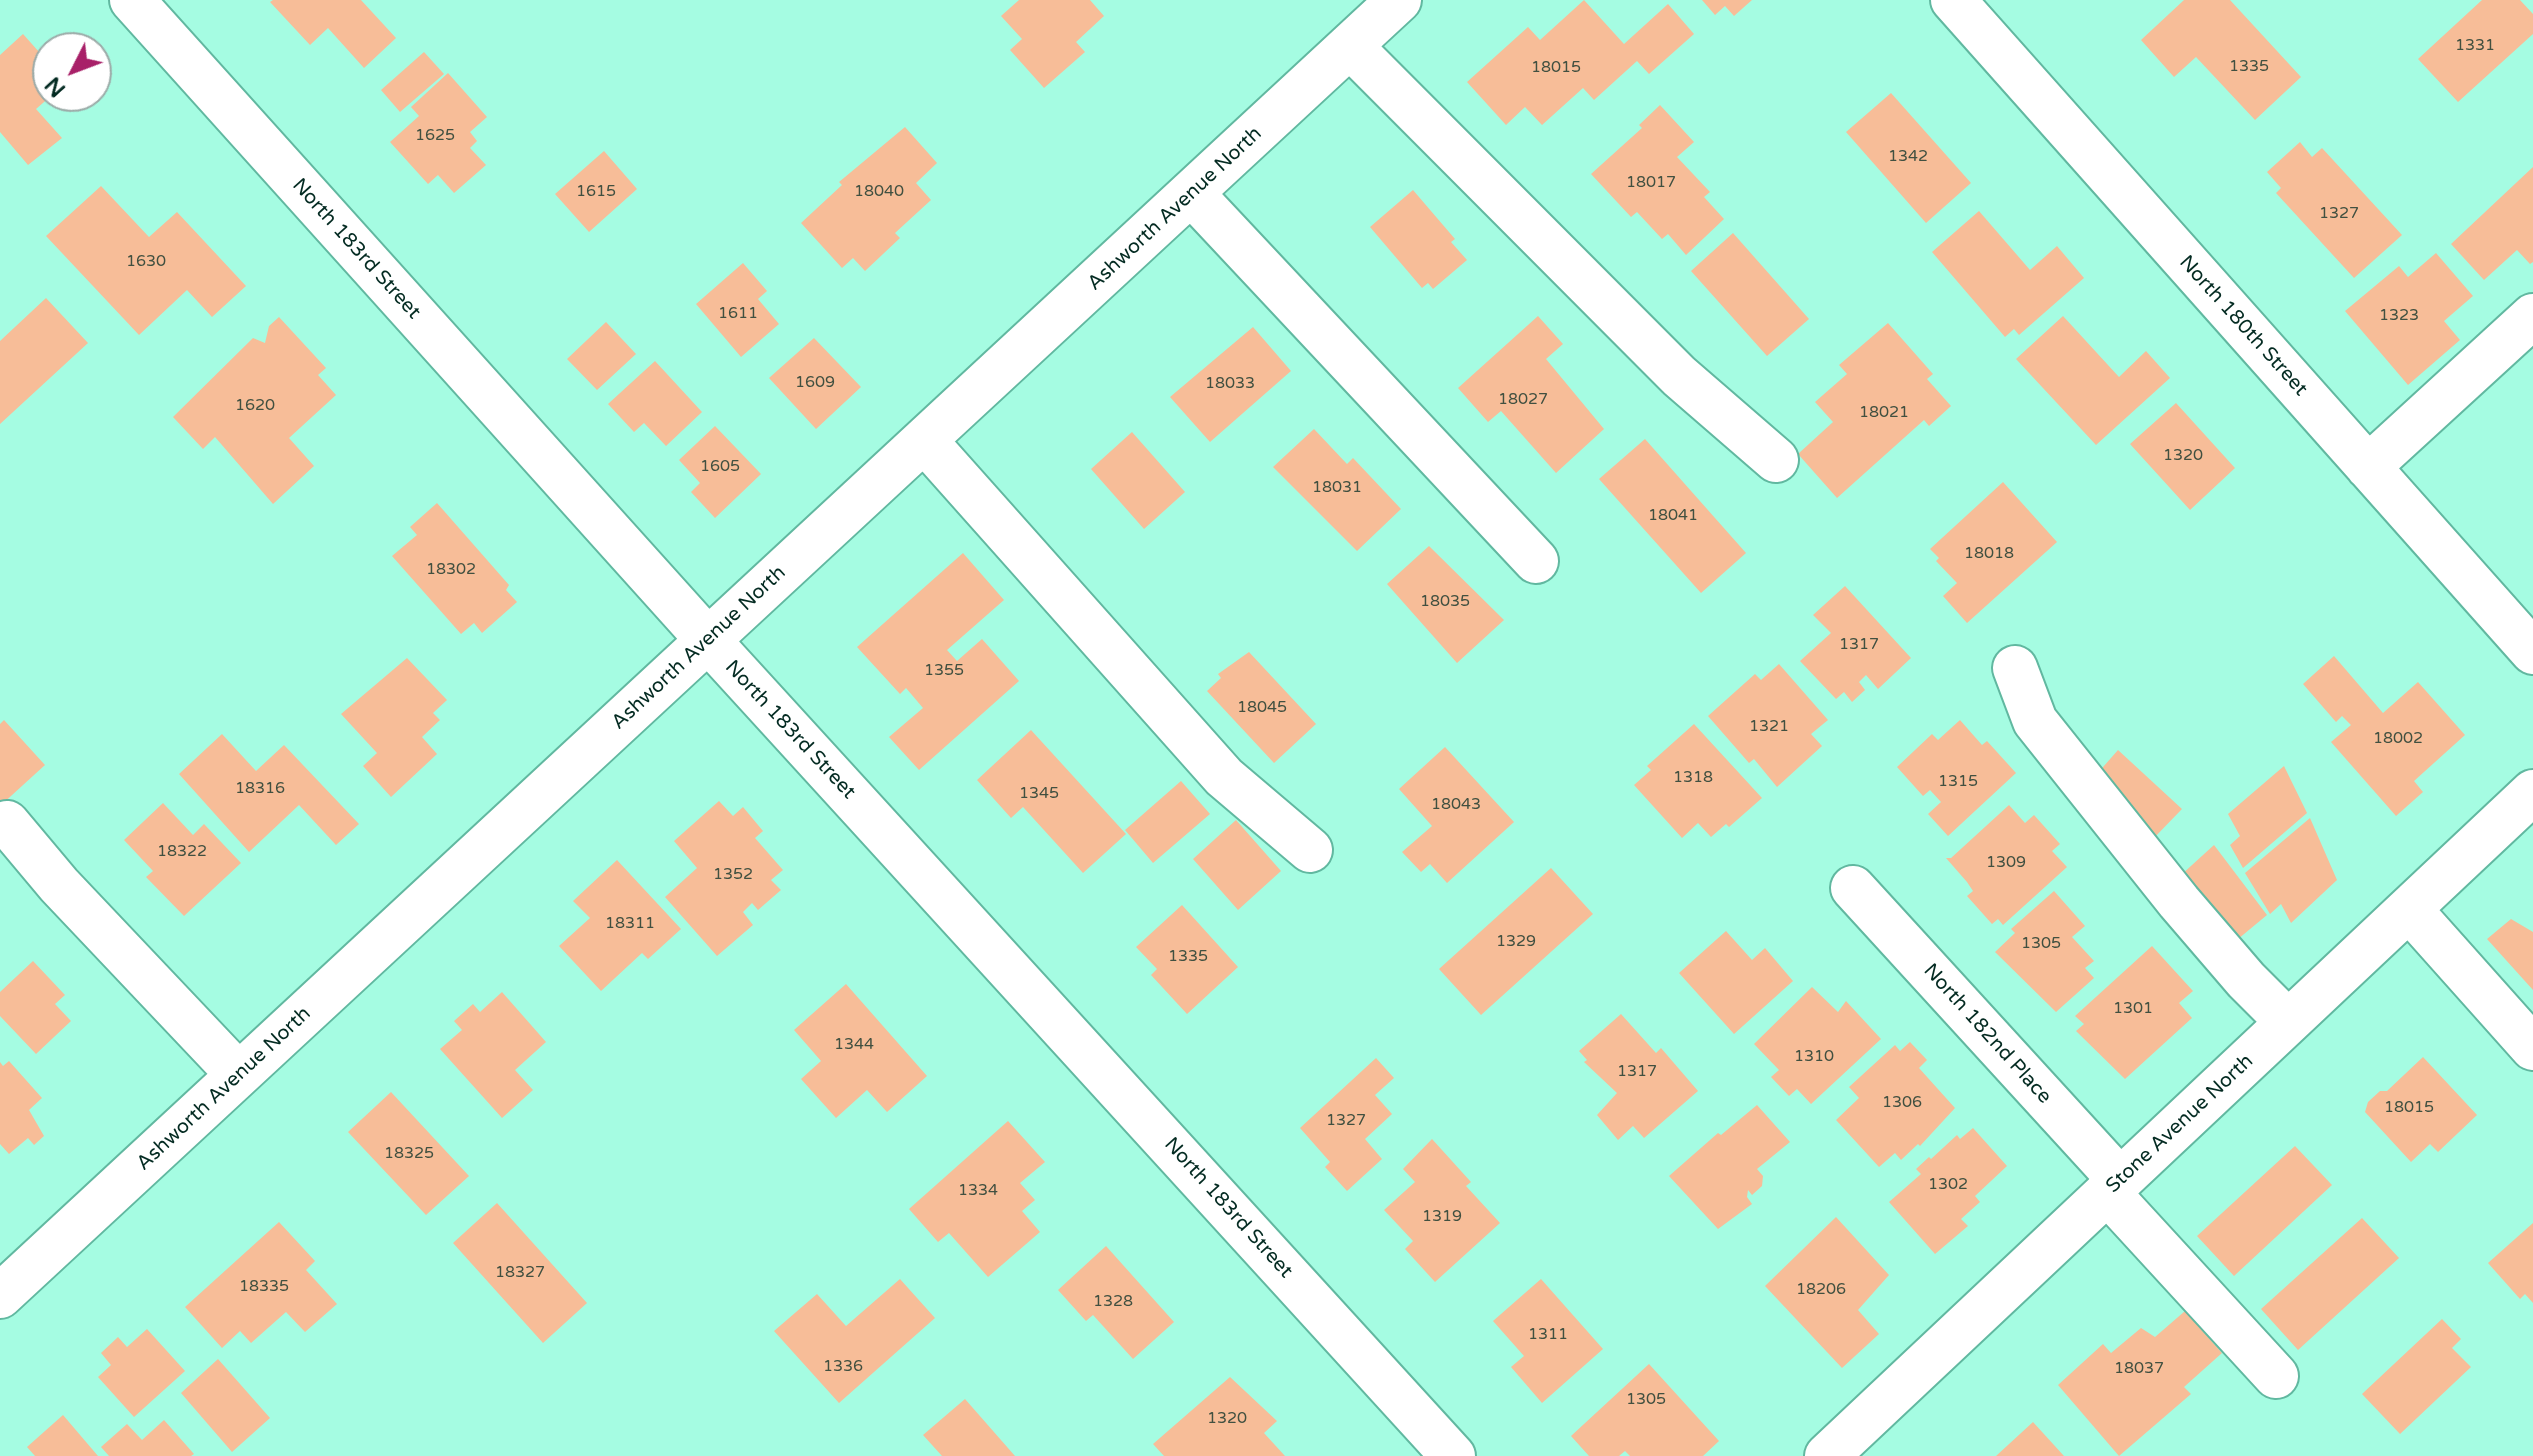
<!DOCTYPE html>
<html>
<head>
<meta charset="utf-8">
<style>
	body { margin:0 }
	#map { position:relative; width:2533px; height:1456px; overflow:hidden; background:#a5fce2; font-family:"Varela Round",sans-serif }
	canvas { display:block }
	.north { position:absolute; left:32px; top:32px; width:80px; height:80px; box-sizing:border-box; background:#fff; border:2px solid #9baaa7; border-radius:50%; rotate:228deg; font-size:22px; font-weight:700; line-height:32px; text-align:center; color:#042b22 }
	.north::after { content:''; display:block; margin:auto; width:28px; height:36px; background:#a82068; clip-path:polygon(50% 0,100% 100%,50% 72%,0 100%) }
</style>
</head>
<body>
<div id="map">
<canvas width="2533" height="1456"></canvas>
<div class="north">N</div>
</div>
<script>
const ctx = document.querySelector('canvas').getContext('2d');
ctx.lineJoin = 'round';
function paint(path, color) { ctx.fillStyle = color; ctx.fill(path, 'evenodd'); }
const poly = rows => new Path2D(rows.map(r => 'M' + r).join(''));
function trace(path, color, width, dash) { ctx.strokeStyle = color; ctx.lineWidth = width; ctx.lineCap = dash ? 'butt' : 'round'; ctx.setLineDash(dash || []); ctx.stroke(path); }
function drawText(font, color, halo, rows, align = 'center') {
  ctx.font = font + ' "Varela Round",sans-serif'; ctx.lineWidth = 6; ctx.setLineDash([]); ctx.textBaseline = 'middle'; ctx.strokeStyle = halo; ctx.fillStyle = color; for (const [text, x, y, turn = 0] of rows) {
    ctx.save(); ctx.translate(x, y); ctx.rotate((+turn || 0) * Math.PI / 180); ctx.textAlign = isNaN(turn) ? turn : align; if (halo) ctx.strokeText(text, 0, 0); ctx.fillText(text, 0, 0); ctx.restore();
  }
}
const building = poly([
	[273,0,361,0,396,38,364,68,328,28,310,45,270,2],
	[1019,0,1090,0,1104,16,1076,42,1085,52,1044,88,1010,50,1022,39,1001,16],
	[1584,0,1624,44,1668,4,1694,34,1649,74,1637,61,1594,100,1583,88,1542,125,1525,107,1506,125,1467,82,1528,27,1540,40],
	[1702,0,1752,0,1734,16,1725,6,1715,15],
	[2184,0,2230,0,2301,77,2255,120,2196,57,2174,77,2141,40],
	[2482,0,2520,0,2533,14,2533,34,2458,102,2418,59],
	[23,34,48,62,51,96,36,109,62,138,28,165,0,132,0,55],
	[424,52,444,74,400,112,381,90],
	[448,73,487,117,470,132,477,141,470,148,486,165,454,193,438,175,428,184,390,142,419,116,411,107],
	[1891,93,1971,183,1926,223,1846,132],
	[1660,105,1694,142,1677,157,1710,192,1704,197,1724,219,1686,255,1668,234,1662,239,1637,212,1631,217,1591,174,1642,128,1639,125],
	[905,127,937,163,916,183,931,200,895,233,900,238,865,271,853,258,842,268,801,223,842,185,839,182],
	[2300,142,2312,157,2322,148,2402,235,2354,278,2276,193,2281,188,2267,172],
	[604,151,637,189,589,232,555,194],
	[2533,167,2533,262,2530,264,2517,250,2484,280,2451,244],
	[101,186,149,237,177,212,246,286,212,317,187,290,139,335,46,236],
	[1413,190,1455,239,1451,242,1467,260,1433,289,1428,283,1422,288,1370,227],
	[1979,211,2030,270,2057,246,2084,278,2019,335,2014,329,2005,337,1932,252],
	[1733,233,1809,319,1767,356,1691,271],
	[2436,253,2473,296,2444,321,2460,340,2408,385,2345,311,2399,266,2408,277],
	[743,263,767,291,758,299,779,324,741,357,696,304],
	[46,298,88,343,0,424,0,341],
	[1538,316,1563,344,1546,359,1604,429,1556,473,1501,411,1488,422,1458,388],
	[2063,316,2119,377,2146,351,2170,378,2096,445,2016,359],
	[279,317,326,368,318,375,336,395,289,438,314,466,273,504,215,437,203,449,173,417,253,338,265,343,269,326],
	[606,322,636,354,597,390,567,359],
	[1888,323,1933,374,1927,379,1951,406,1929,426,1924,420,1837,498,1798,454,1833,422,1815,402,1847,374,1839,365],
	[1253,327,1291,371,1210,442,1170,397],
	[814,338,861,387,816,429,769,378],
	[655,361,702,412,666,446,644,423,634,432,608,404],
	[2176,403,2235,468,2190,510,2130,444],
	[715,426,761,474,715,518,691,492,700,483,679,460],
	[1314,429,1347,464,1353,458,1401,509,1357,551,1273,467],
	[1132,432,1185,492,1144,529,1091,469],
	[1645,439,1746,553,1701,593,1599,479],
	[2003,482,2057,542,1967,623,1943,596,1957,583,1936,561,1939,558,1930,549],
	[437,503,509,585,506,590,517,602,482,633,474,623,461,634,392,556,417,535,410,527],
	[1429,546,1504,620,1457,663,1387,584],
	[963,553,1004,600,947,650,957,661,982,639,1019,681,919,770,889,737,923,708,906,688,900,694,857,647],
	[1845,586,1911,658,1878,689,1866,675,1859,682,1865,690,1852,702,1844,692,1836,699,1800,661,1831,633,1813,615],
	[1249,652,1316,724,1274,763,1207,691,1221,678,1218,674],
	[2334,656,2383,713,2418,682,2465,735,2414,781,2423,792,2396,816,2331,742,2351,725,2342,716,2336,722,2303,684],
	[407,658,447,700,433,713,440,720,422,737,437,754,391,797,363,766,377,753,341,714],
	[1779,664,1828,720,1811,734,1822,746,1777,787,1754,759,1749,763,1708,716,1755,674,1761,680],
	[4,720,45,765,0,806,0,724],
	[1960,720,1982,745,1987,741,2016,773,1948,836,1928,814,1941,802,1930,790,1923,796,1897,767,1932,734,1938,740],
	[1694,724,1762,798,1729,827,1726,824,1711,837,1698,823,1682,838,1634,785,1651,770,1647,766],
	[1031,730,1126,834,1083,873,1023,807,1011,818,977,780],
	[222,734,256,771,284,745,359,824,336,845,299,805,249,852,179,774],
	[1445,747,1514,822,1447,883,1430,864,1421,872,1402,852,1432,826,1399,789],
	[2118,750,2182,809,2151,841,2089,783],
	[2284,766,2307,813,2243,868,2230,845,2240,836,2228,814],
	[1181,781,1210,814,1153,863,1125,830],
	[719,801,733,816,743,807,763,831,755,838,783,870,771,880,781,890,758,910,752,903,743,912,753,925,717,956,665,897,697,868,674,841],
	[163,803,193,835,204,824,241,863,184,916,146,877,153,871,124,840],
	[2009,805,2025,823,2034,815,2060,844,2052,851,2067,867,2003,925,1998,919,1992,924,1967,896,1973,891,1967,882,1946,858,1951,858],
	[2310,818,2337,880,2291,923,2281,904,2270,914,2245,873],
	[1236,820,1281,871,1238,910,1193,859],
	[2214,845,2267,915,2232,944,2181,875],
	[617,860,681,929,648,959,642,953,601,991,559,946,590,918,573,901],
	[1551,868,1593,914,1481,1015,1439,969],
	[2054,891,2085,926,2072,937,2094,961,2085,968,2094,978,2056,1012,1995,952,2015,933,2011,929],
	[1182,905,1238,967,1187,1014,1151,975,1157,969,1136,947],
	[2511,919,2533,932,2533,990,2487,939],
	[1726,931,1752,960,1765,948,1793,981,1734,1034,1679,973],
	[2152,946,2193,991,2179,1003,2192,1018,2125,1079,2076,1031,2084,1024,2075,1016],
	[33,961,65,995,55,1004,71,1021,36,1054,0,1016,0,992],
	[846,984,927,1076,887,1112,867,1090,836,1118,801,1079,821,1061,794,1030],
	[1812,987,1838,1012,1846,1001,1881,1039,1811,1104,1797,1089,1789,1096,1771,1077,1779,1070,1754,1044],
	[502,992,546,1042,515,1070,533,1090,502,1118,440,1049,462,1030,454,1021,473,1004,480,1012],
	[1621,1014,1656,1053,1661,1048,1698,1091,1644,1138,1633,1126,1618,1140,1597,1115,1617,1093,1584,1062,1587,1060,1579,1051],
	[1910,1042,1927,1060,1919,1068,1955,1108,1920,1146,1918,1144,1901,1160,1895,1153,1879,1167,1836,1120,1859,1098,1849,1087,1895,1045,1900,1051],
	[2423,1057,2477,1115,2438,1152,2430,1144,2411,1162,2365,1112,2368,1102,2380,1091,2387,1091],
	[1376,1058,1394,1078,1375,1095,1392,1114,1365,1139,1382,1159,1347,1191,1325,1167,1330,1162,1300,1128],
	[9,1061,42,1098,29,1110,44,1136,34,1145,28,1138,9,1154,0,1144,0,1062,3,1066],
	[391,1092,469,1176,426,1215,348,1132],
	[1757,1105,1790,1142,1757,1169,1763,1176,1762,1186,1752,1195,1748,1190,1747,1197,1752,1204,1718,1229,1669,1176,1718,1133,1721,1135],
	[1008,1121,1045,1162,1020,1183,1035,1200,1022,1211,1040,1232,988,1277,949,1233,938,1242,909,1209],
	[1973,1128,2007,1166,1975,1196,1980,1202,1961,1219,1968,1226,1935,1254,1889,1202,1921,1174,1916,1169,1929,1157,1931,1159,1957,1135,1960,1139],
	[1432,1139,1471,1182,1466,1186,1500,1223,1435,1282,1405,1249,1413,1241,1384,1210,1415,1182,1403,1169],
	[2295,1146,2332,1185,2234,1276,2197,1236],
	[497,1203,587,1303,543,1343,453,1243],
	[1836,1217,1889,1275,1858,1310,1879,1334,1842,1368,1765,1286],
	[2362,1218,2399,1258,2298,1350,2261,1309],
	[279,1222,315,1261,306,1270,337,1304,305,1332,286,1312,251,1343,240,1331,222,1348,185,1307],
	[2533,1223,2533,1303,2525,1294,2520,1299,2488,1263],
	[1106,1246,1174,1322,1133,1359,1093,1315,1086,1321,1058,1290],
	[900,1279,935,1318,839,1403,774,1331,817,1294,846,1326],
	[1541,1279,1603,1349,1542,1403,1511,1367,1524,1356,1493,1321],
	[2185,1311,2222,1353,2184,1387,2191,1394,2119,1456,2058,1385,2103,1344,2111,1353,2141,1328,2155,1337],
	[2442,1319,2461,1339,2452,1348,2471,1367,2400,1434,2362,1394],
	[147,1329,185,1371,134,1417,98,1377,111,1365,101,1353,118,1337,127,1347],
	[218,1359,270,1418,232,1452,181,1393],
	[1649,1364,1719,1441,1703,1456,1630,1456,1625,1451,1619,1456,1589,1456,1571,1436],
	[1230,1377,1277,1421,1264,1433,1285,1456,1164,1456,1153,1444],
	[965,1399,1015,1456,942,1456,923,1435],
	[63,1415,98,1456,35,1456,27,1447],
	[164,1420,194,1454,191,1456,109,1456,101,1447,127,1424,142,1440],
	[2033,1422,2064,1456,1996,1456]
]);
const minor = poly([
	[132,0,707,639,1453,1456],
	[1953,0,2533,652],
	[1350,46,1679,376,1776,460],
	[1192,194,1536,561],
	[924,440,1224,777,1310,850],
	[2368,467,2533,316],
	[2015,668,2035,721,2179,902,2246,980,2288,1022],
	[7,823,59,885,238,1074],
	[1853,888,2120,1180],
	[2409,909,2533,1048],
	[2107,1192,2276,1376],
	[0,1296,1399,0],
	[1827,1456,2533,792]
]);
const numberNames = [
	["1331",2475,46],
	["1335",2249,67],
	["18015",1556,68],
	["1625",435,136],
	["1342",1908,157],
	["18017",1651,183],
	["1615",596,192],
	["18040",879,192],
	["1327",2339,214],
	["1630",146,262],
	["1611",738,314],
	["1323",2399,316],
	["1609",815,383],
	["18033",1230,384],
	["18027",1523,400],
	["1620",255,406],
	["18021",1884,413],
	["1320",2183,456],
	["1605",720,467],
	["18031",1337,488],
	["18041",1673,516],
	["18018",1989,554],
	["18302",451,570],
	["18035",1445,602],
	["1317",1859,645],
	["1355",944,671],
	["18045",1262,708],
	["1321",1769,727],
	["18002",2398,739],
	["1318",1693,778],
	["1315",1958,782],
	["18316",260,789],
	["1345",1039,794],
	["18043",1456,805],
	["18322",182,852],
	["1309",2006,863],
	["1352",733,875],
	["18311",630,924],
	["1329",1516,942],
	["1305",2041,944],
	["1335",1188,957],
	["1301",2133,1009],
	["1344",854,1045],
	["1310",1814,1057],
	["1317",1637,1072],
	["1306",1902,1103],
	["18015",2409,1108],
	["1327",1346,1121],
	["18325",409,1154],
	["1302",1948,1185],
	["1334",978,1191],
	["1319",1442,1217],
	["18327",520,1273],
	["18335",264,1287],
	["18206",1821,1290],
	["1328",1113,1302],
	["1311",1548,1335],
	["1336",843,1367],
	["18037",2139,1369],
	["1305",1646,1400],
	["1320",1227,1419]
];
const streetNames = [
	["Ashworth Avenue North",1175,209,-43],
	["North 183rd Street",356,249,48],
	["North 180th Street",2243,326,48],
	["Ashworth Avenue North",699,648,-43],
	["North 183rd Street",790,730,47],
	["North 182nd Place",1987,1034,48],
	["Ashworth Avenue North",224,1089,-43],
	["Stone Avenue North",2180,1124,-43],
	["North 183rd Street",1228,1208,48]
];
paint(building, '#f7bd98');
trace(minor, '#61b8a0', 48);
trace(minor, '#fff', 44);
drawText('16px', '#415040', null, numberNames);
drawText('20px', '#042b22', '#fff', streetNames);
</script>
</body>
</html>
